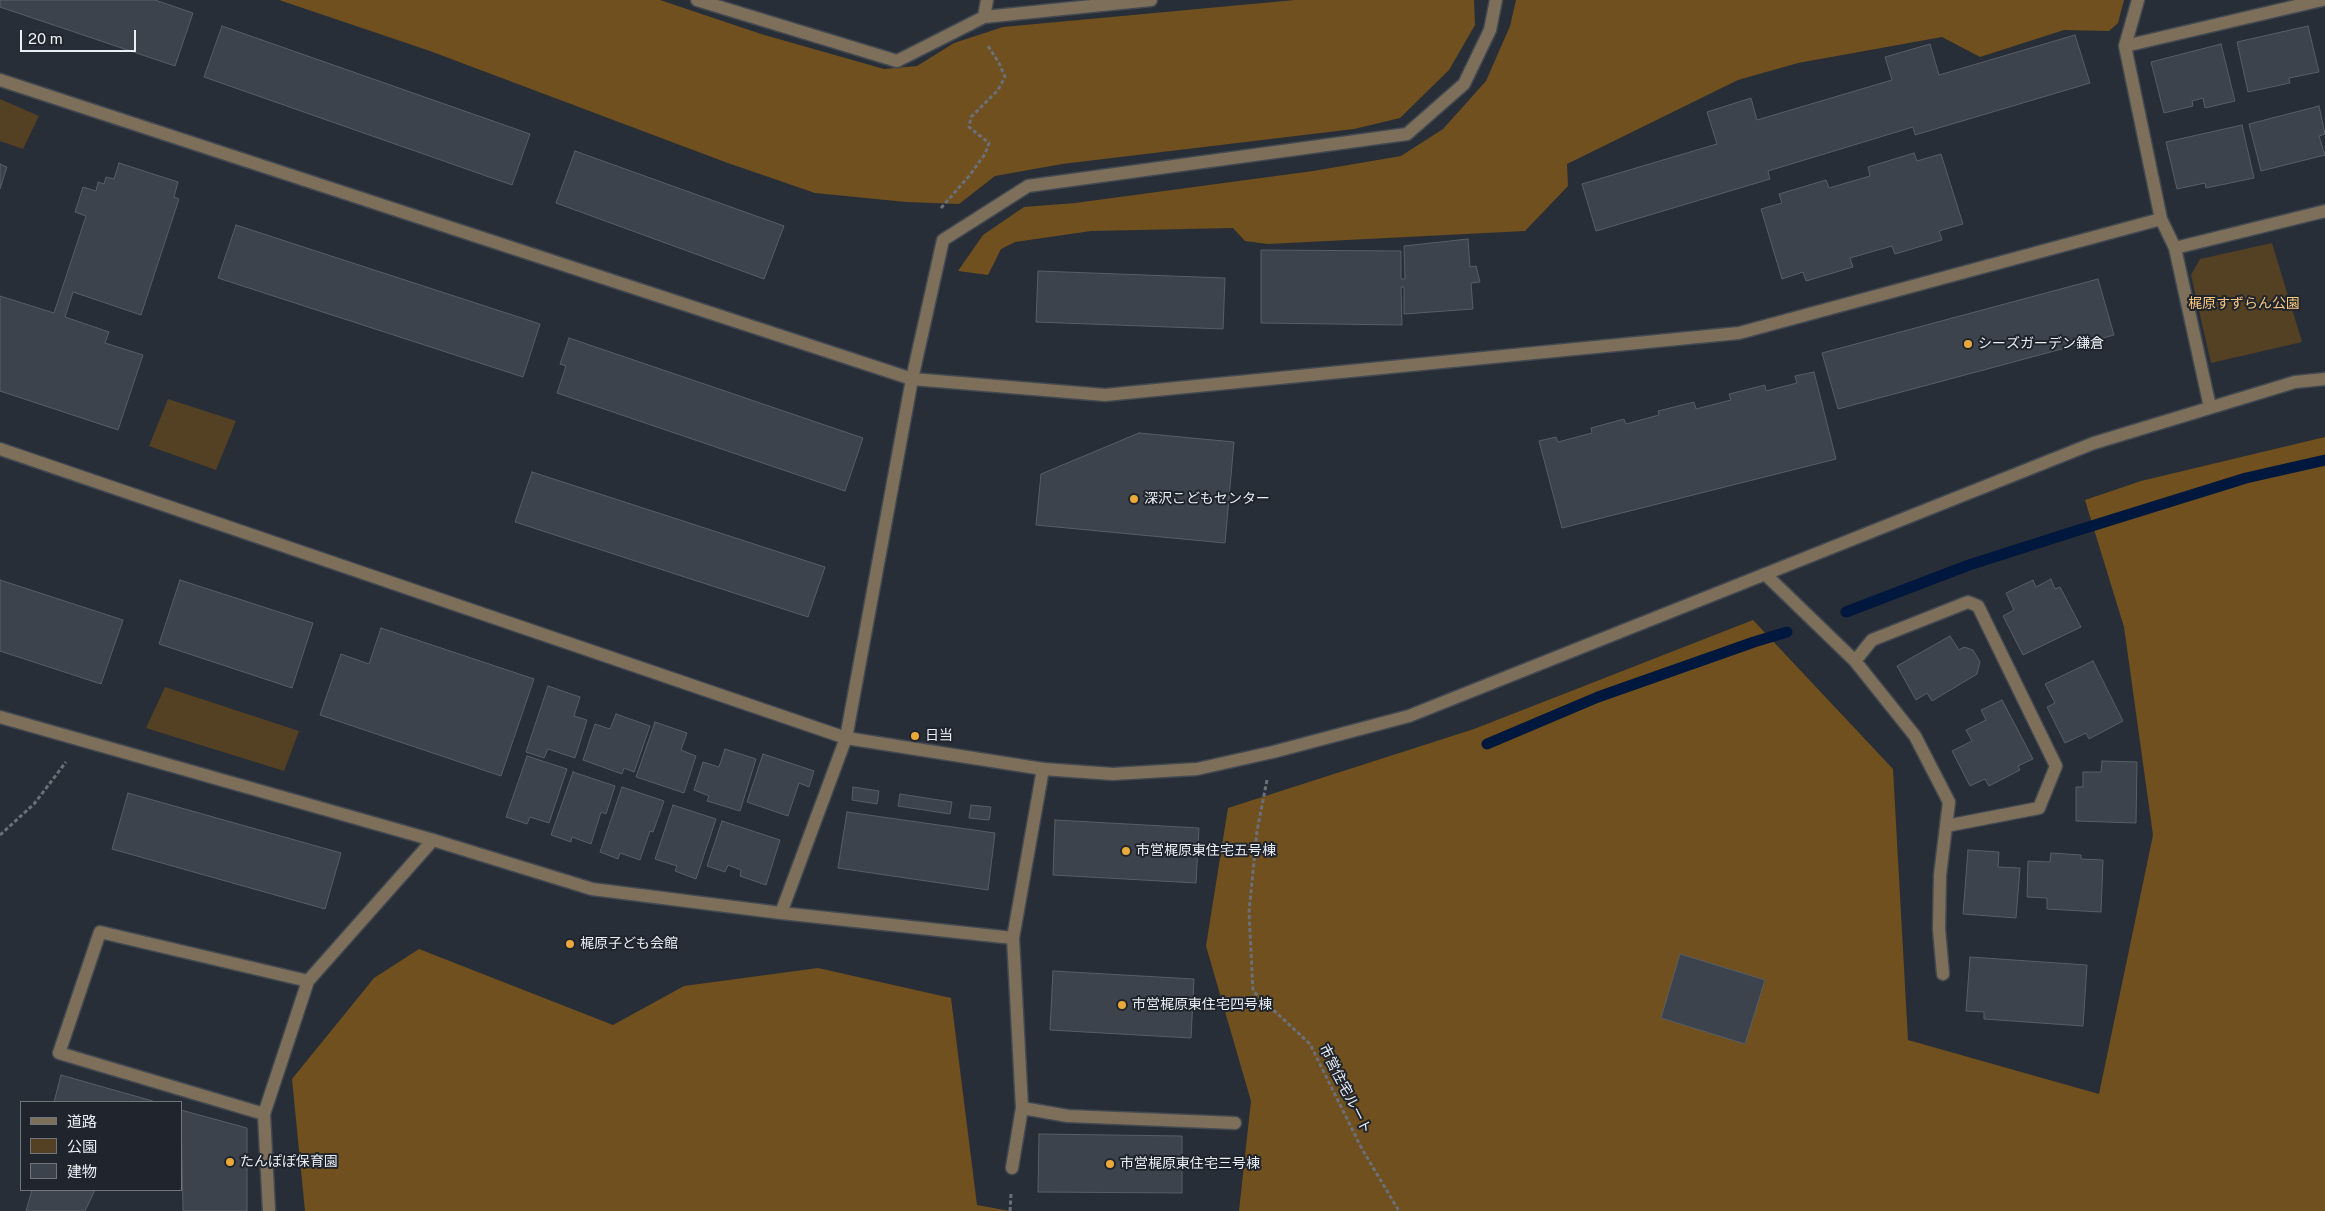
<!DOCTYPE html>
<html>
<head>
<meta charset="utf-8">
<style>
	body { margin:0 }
	#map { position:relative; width:2325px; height:1211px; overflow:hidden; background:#282e37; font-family:"Public Sans","Noto Sans JP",sans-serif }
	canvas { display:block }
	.legend { position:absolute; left:20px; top:1101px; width:162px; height:90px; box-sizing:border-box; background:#1f242d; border:1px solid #70757c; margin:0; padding:6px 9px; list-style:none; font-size:15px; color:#e9eef3 }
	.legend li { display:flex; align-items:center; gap:10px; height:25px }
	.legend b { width:25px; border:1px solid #70757c }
	.scale { position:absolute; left:20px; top:30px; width:116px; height:22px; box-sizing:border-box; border:2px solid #e9eef3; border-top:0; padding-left:6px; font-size:15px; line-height:18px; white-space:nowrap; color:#e9eef3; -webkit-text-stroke:4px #1f242d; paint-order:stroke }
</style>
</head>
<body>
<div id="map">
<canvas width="2325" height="1211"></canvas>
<ul class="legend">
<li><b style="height:6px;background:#7d6f5a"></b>道路</li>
<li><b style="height:14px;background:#544123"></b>公園</li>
<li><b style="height:14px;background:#3d434c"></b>建物</li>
</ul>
<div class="scale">20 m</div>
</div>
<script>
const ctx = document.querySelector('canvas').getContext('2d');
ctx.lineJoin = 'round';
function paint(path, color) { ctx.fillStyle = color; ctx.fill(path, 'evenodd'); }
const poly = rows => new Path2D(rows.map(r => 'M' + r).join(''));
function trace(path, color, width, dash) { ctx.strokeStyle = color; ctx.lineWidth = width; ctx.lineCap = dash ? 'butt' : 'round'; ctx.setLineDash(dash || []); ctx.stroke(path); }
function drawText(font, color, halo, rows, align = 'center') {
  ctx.font = font + ' "Public Sans","Noto Sans JP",sans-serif'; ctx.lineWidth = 4; ctx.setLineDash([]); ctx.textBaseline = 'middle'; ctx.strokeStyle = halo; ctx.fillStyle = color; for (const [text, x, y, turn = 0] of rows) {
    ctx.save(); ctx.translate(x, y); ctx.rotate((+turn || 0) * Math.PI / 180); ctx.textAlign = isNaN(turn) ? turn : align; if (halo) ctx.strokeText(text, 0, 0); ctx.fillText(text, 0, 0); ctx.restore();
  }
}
const green = poly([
	[0,99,39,116,23,149,0,141],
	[2272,243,2302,342,2211,363,2191,275,2200,259],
	[168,399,236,421,216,470,149,446],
	[165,687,299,731,284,771,146,728]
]);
const forest = poly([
	[279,0,660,0,761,34,884,69,917,66,954,43,1003,27,1295,0,1474,0,1475,25,1449,70,1400,118,1354,129,1062,164,995,176,959,204,906,202,815,193,725,162,430,51],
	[1516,0,2124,0,2118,23,2109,31,2064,30,1980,57,1942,37,1798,63,1738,80,1567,164,1568,186,1525,231,1268,244,1245,241,1233,228,1091,231,1015,242,1001,249,988,275,958,271,983,235,1024,207,1075,203,1313,171,1401,156,1443,129,1486,81,1510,26],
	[2325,437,2325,1211,1239,1211,1251,1101,1206,946,1228,808,1474,729,1753,620,1893,769,1908,1040,2099,1094,2153,835,2124,627,2085,500,2141,481],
	[419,949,613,1025,684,986,818,968,951,998,977,1205,1010,1211,305,1211,292,1079,374,978]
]);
const stream = poly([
	[1846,612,1969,565,2066,534,2246,478,2325,460],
	[1487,744,1598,697,1754,642,1787,632]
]);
const building = poly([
	[0,0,155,0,193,13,175,66,0,7,0,0],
	[222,26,530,134,512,185,204,77,222,26],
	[2308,26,2319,72,2289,78,2290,83,2248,92,2237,42,2308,26],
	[2075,35,2090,83,1915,135,1913,127,1768,171,1770,179,1596,231,1582,184,1717,144,1707,112,1751,98,1757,120,1892,80,1885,57,1930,44,1939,75,2075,35],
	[2221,44,2235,101,2205,108,2203,98,2192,101,2193,106,2164,113,2151,62,2221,44],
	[2319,106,2325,134,2319,136,2325,155,2261,171,2249,124,2319,106],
	[2242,125,2254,178,2206,188,2205,183,2177,189,2166,142,2242,125],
	[575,151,784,226,764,279,556,203,575,151],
	[1914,153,1917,161,1941,154,1963,224,1939,231,1942,240,1895,254,1892,246,1850,258,1853,267,1806,281,1803,272,1782,279,1761,209,1782,203,1779,194,1826,180,1829,188,1870,176,1868,167,1914,153],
	[119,163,178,182,174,197,179,199,141,315,73,292,65,317,109,332,105,343,143,355,118,430,0,391,0,296,54,313,86,216,75,212,83,187,96,191,98,182,104,184,106,177,114,179,119,163],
	[0,164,7,167,0,189,0,164],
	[236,225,540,324,523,377,218,278,236,225],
	[1468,239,1470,267,1476,266,1480,282,1471,283,1473,309,1404,314,1404,287,1401,287,1402,325,1261,323,1261,250,1401,251,1401,279,1405,279,1404,246,1468,239],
	[1038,271,1225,278,1223,329,1036,322,1038,271],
	[2098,279,2114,335,1838,409,1822,353,2098,279],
	[569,338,863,438,845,491,557,393,566,366,560,364,569,338],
	[1814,372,1836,459,1562,528,1539,441,1556,437,1558,442,1592,433,1591,428,1624,419,1626,424,1659,415,1658,411,1694,402,1696,409,1731,400,1729,394,1765,385,1766,391,1797,383,1795,376,1814,372],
	[1139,433,1234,442,1225,543,1036,525,1041,474,1139,433],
	[532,472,825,567,808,617,515,522,532,472],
	[2051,579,2055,589,2060,587,2081,627,2023,655,2003,616,2014,610,2006,593,2033,580,2036,587,2051,579],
	[0,580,123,620,101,684,0,651,0,580],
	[180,580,313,623,292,688,159,644,180,580],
	[381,628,534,679,501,776,320,715,341,654,369,664,381,628],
	[1950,636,1959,650,1964,647,1973,650,1980,662,1977,674,1932,701,1927,693,1916,700,1897,666,1950,636],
	[2093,661,2123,721,2089,739,2086,733,2065,743,2047,707,2055,703,2045,684,2093,661],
	[548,686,580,697,574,716,587,720,575,758,548,749,544,758,526,752,548,686],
	[2002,700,2033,759,2018,766,2020,770,1989,786,1985,779,1970,786,1952,751,1972,741,1966,730,1986,720,1981,710,2002,700],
	[616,714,650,726,634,772,624,768,622,774,583,760,595,724,610,729,616,714],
	[655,722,687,733,681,750,696,756,684,793,636,777,655,722],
	[725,749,756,759,740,811,707,801,709,796,694,790,703,762,719,767,725,749],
	[763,754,814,771,809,787,799,783,788,816,747,802,763,754],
	[527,756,567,769,549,823,530,817,527,824,506,817,527,756],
	[2102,761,2137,762,2136,823,2076,821,2076,787,2083,787,2083,772,2101,772,2102,761],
	[573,772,615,786,606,814,601,812,591,844,572,837,571,842,551,835,573,772],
	[622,787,664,801,653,832,650,831,640,860,620,853,618,859,600,852,622,787],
	[853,787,879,791,877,804,852,800,853,787],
	[128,793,341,853,325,909,112,849,128,793],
	[900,794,952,802,950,814,898,806,900,794],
	[673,805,716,819,696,879,675,871,677,866,655,859,673,805],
	[971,805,991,807,989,820,969,818,971,805],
	[847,812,995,833,988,890,838,868,847,812],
	[1055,820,1199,828,1196,883,1053,875,1055,820],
	[722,821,780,840,766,885,740,876,741,870,728,865,725,872,707,866,722,821],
	[1968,850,1999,852,1998,867,2020,868,2016,918,1963,914,1968,850],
	[2051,853,2081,855,2081,859,2103,860,2101,912,2047,909,2047,898,2027,897,2028,861,2050,862,2051,853],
	[1680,954,1765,980,1745,1044,1661,1018,1680,954],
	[1970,957,2087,965,2083,1026,1984,1019,1984,1012,1966,1011,1970,957],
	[1053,971,1194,979,1191,1038,1050,1030,1053,971],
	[61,1075,156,1102,54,1102,61,1075],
	[181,1110,247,1128,247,1211,183,1211,181,1110],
	[1039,1134,1182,1136,1182,1193,1038,1192,1039,1134],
	[32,1190,95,1190,85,1211,26,1211,32,1190]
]);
const path = poly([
	[941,208,969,176,985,154,989,143,969,127,971,117,998,90,1005,77,999,63,988,46],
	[1267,780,1257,831,1249,912,1253,991,1310,1044,1362,1149,1399,1211],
	[0,835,34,804,66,762],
	[1010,1211,1011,1194]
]);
const service = poly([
	[1765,574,1855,661,1915,736,1949,802,1940,875,1939,929,1943,974],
	[1855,661,1872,640,1968,602,1978,606,2056,766,2039,808,1946,826],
	[264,1114,59,1053,100,932,308,981],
	[269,1211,264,1114,308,981,433,840]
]);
const minor = poly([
	[697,0,897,61,984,17,1151,0],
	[2138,0,2125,46,2161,219,2175,248,2210,407],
	[984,17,987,0],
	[2125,46,2322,0],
	[0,80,912,379,1105,395,1739,333,2161,219],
	[2175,248,2325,211],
	[0,717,433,840,592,889,781,913,1013,938],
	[781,913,846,738],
	[1022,1108,1068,1116,1235,1123],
	[1012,1168,1022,1108,1013,938,1043,769]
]);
const tertiary = poly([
	[0,449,846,738,1043,769,1113,774,1197,769,1273,752,1409,716,2094,443,2295,382,2325,379],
	[846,738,912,379,943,240,1028,186,1407,134,1464,84,1490,30,1496,0]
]);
const markers = [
	[1968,344,5,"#eba939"],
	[1134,499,5,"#eba939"],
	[915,736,5,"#eba939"],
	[1126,851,5,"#eba939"],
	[570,944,5,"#eba939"],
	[1122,1005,5,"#eba939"],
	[230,1162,5,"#eba939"],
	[1110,1164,5,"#eba939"]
];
const parkNames = [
	["梶原すずらん公園",2244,304]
];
const poiNames = [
	["シーズガーデン鎌倉",1978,344],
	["深沢こどもセンター",1144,499],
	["日当",925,736],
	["市営梶原東住宅五号棟",1136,851],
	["梶原子ども会館",580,944],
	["市営梶原東住宅四号棟",1132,1005],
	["たんぽぽ保育園",240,1162],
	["市営梶原東住宅三号棟",1120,1164]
];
const streetNames = [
	["市営住宅ルート",1345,1089,63]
];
paint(green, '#544123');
paint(forest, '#6f501e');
trace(stream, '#00183d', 11);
paint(building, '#3d434c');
trace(building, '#575e67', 1);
trace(service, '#434951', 15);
trace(minor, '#434951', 15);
trace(tertiary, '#434951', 15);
trace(path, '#6b7078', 3, [4, 2.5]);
trace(service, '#7d6f5a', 12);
trace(minor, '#7d6f5a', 12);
trace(tertiary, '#7d6f5a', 12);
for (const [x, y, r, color] of markers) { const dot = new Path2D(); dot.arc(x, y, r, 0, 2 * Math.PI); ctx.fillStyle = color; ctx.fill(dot); trace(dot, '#1f242d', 2); }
drawText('14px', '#fbc97f', '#1f242d', parkNames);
drawText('14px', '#e9eef3', '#1f242d', poiNames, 'left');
drawText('14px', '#e9eef3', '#1f242d', streetNames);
</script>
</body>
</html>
